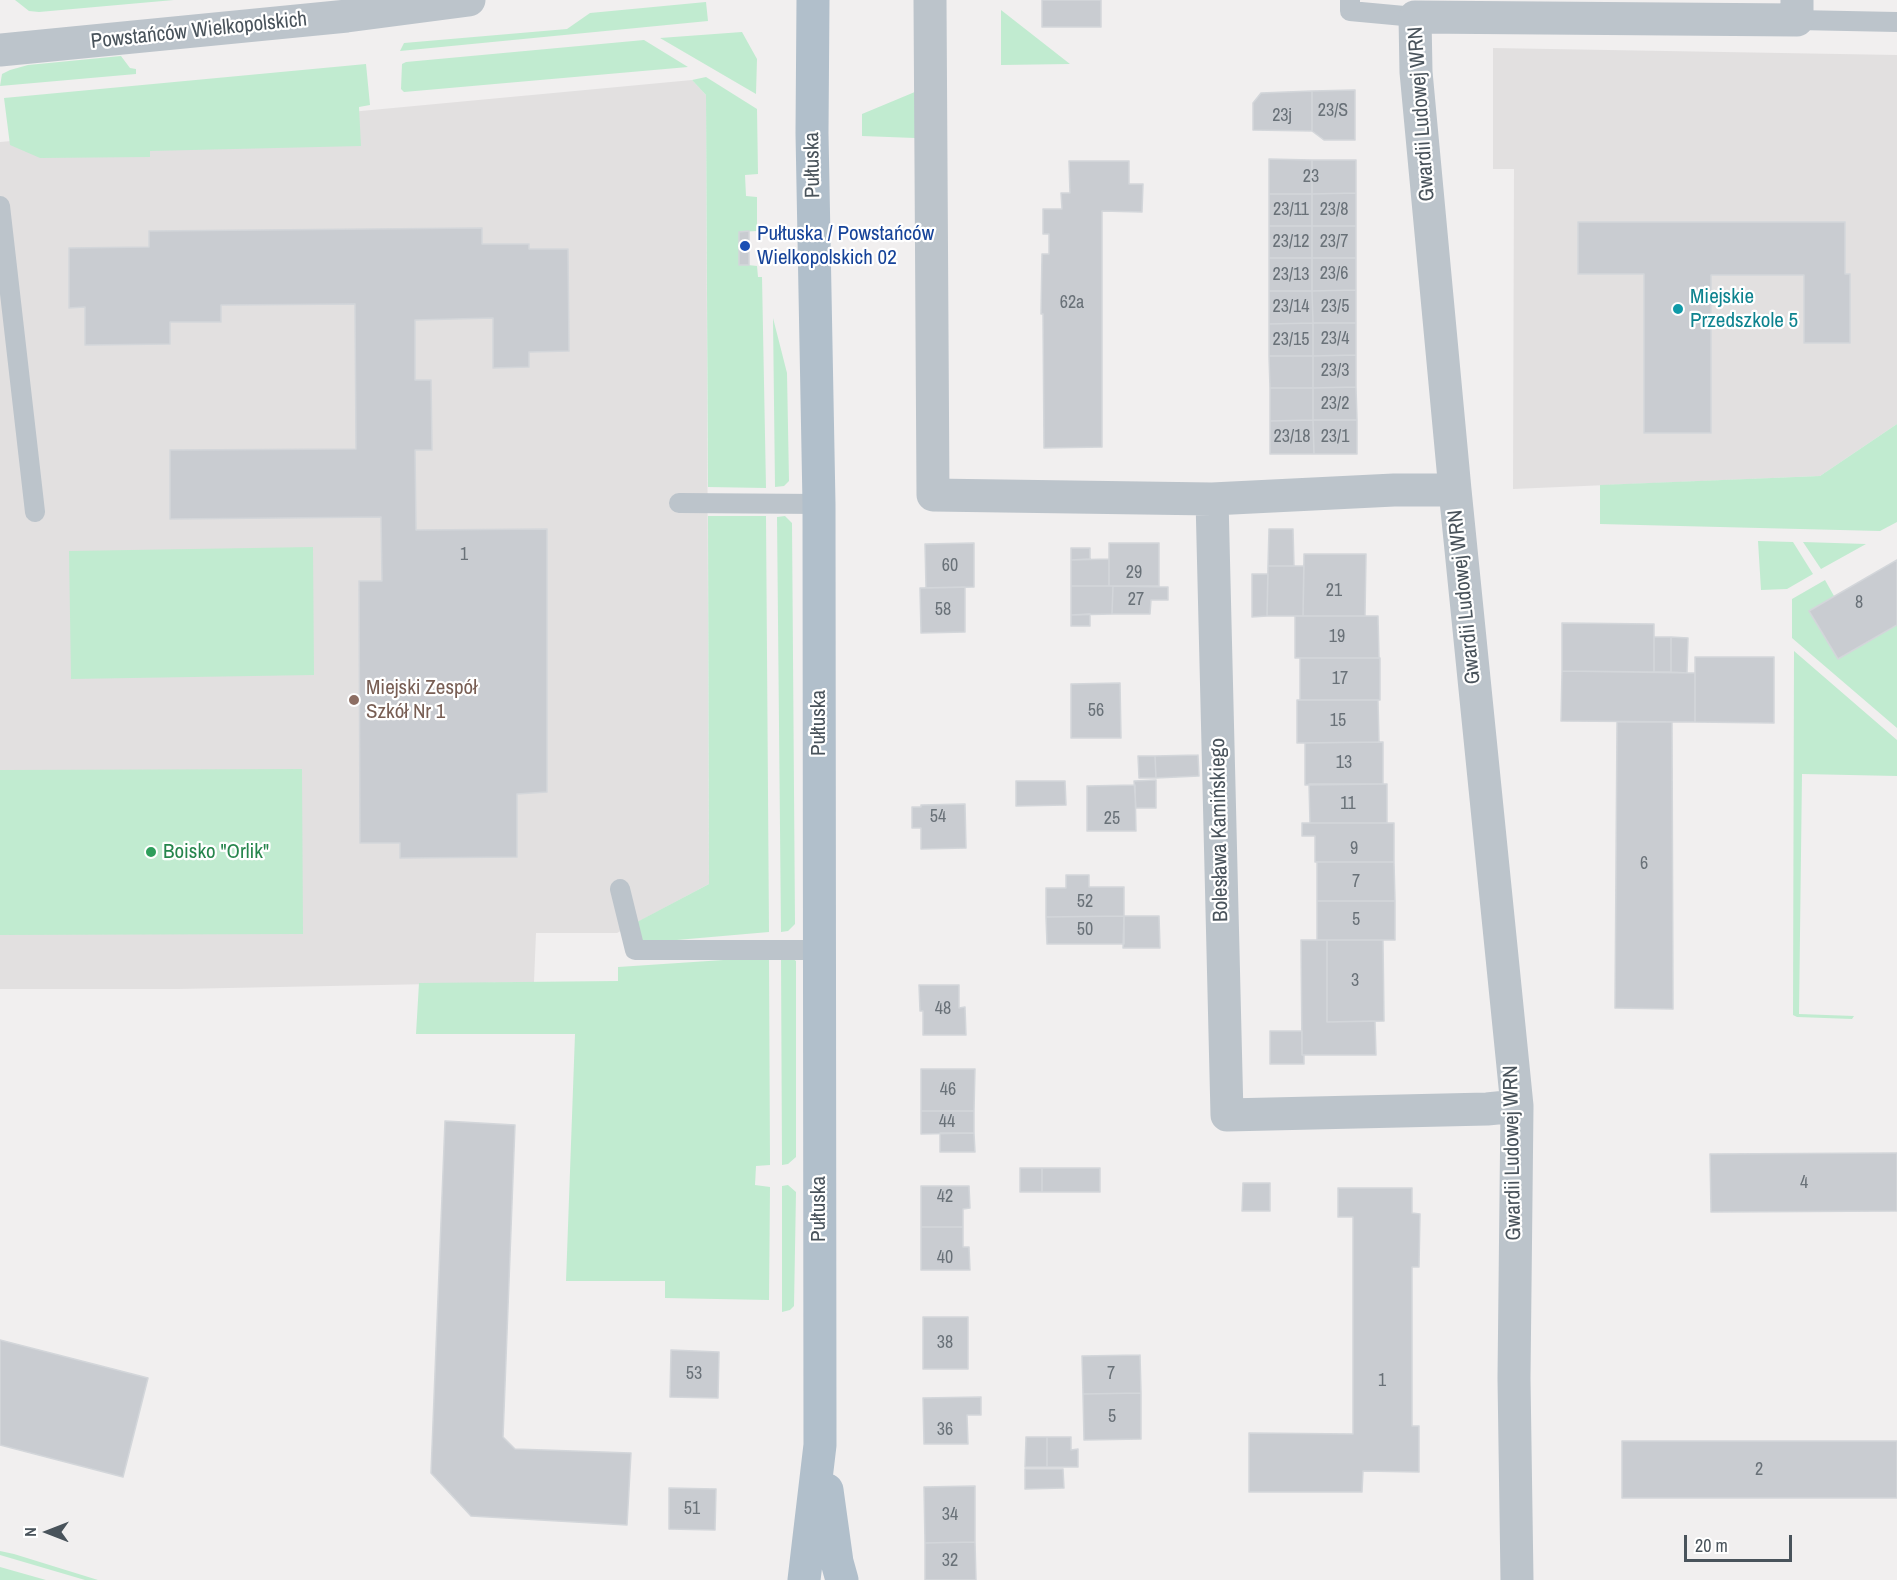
<!DOCTYPE html>
<html>
<head>
<meta charset="utf-8">
<style>
	body { margin:0 }
	#map { position:relative; width:1897px; height:1580px; overflow:hidden; background:#f1efef; font-family:"Archivo Narrow",sans-serif }
	canvas { display:block }
	.north { position:absolute; left:18px; top:1502px; width:60px; height:60px; -webkit-text-stroke:4px #fff; paint-order:stroke; rotate:270deg; font-size:16px; font-weight:700; line-height:24px; text-align:center; color:#49535b }
	.north::after { content:''; display:block; margin:auto; width:21px; height:27px; background:#49535b; clip-path:polygon(50% 0,100% 100%,50% 72%,0 100%) }
	.scale { position:absolute; left:1684px; top:1535px; width:108px; height:27px; box-sizing:border-box; border:3px solid #49535b; border-top:0; padding-left:8px; font-size:18px; line-height:21px; white-space:nowrap; color:#49535b; -webkit-text-stroke:4px #fff; paint-order:stroke }
</style>
</head>
<body>
<div id="map">
<canvas width="1897" height="1580"></canvas>
<div class="north">N</div>
<div class="scale">20 m</div>
</div>
<script>
const ctx = document.querySelector('canvas').getContext('2d');
ctx.lineJoin = 'round';
function paint(path, color) { ctx.fillStyle = color; ctx.fill(path, 'evenodd'); }
const poly = rows => new Path2D(rows.map(r => 'M' + r).join(''));
function trace(path, color, width, dash) { ctx.strokeStyle = color; ctx.lineWidth = width; ctx.lineCap = dash ? 'butt' : 'round'; ctx.setLineDash(dash || []); ctx.stroke(path); }
function drawText(font, color, halo, rows, align = 'center') {
  ctx.font = font + ' "Archivo Narrow",sans-serif'; ctx.lineWidth = 4.5; ctx.setLineDash([]); ctx.textBaseline = 'middle'; ctx.strokeStyle = halo; ctx.fillStyle = color; for (const [text, x, y, turn = 0] of rows) {
    ctx.save(); ctx.translate(x, y); ctx.rotate((+turn || 0) * Math.PI / 180); ctx.textAlign = isNaN(turn) ? turn : align; if (halo) ctx.strokeText(text, 0, 0); ctx.fillText(text, 0, 0); ctx.restore();
  }
}
const education = poly([
	[1493,48,1897,55,1897,424,1820,476,1513,489,1514,169,1493,169],
	[692,80,706,95,709,884,617,933,536,933,534,982,178,989,0,989,0,142,361,111]
]);
const green = poly([
	[15,0,174,0,39,12,29,11],
	[706,2,708,21,400,51,404,43,567,29,590,13],
	[1001,10,1070,64,1001,65],
	[742,32,757,59,756,94,660,38],
	[644,40,688,67,404,92,401,89,402,64,406,62],
	[121,56,130,68,136,69,136,74,0,86,2,74,10,70,28,65],
	[366,64,370,105,359,107,361,146,150,151,150,157,40,158,10,145,4,98],
	[706,77,757,109,758,174,745,175,746,196,757,197,757,231,739,232,739,264,757,266,758,277,762,277,766,488,708,487,706,95,692,80],
	[922,89,915,138,862,136,862,114],
	[773,318,787,373,789,481,784,486,775,487],
	[1897,424,1897,522,1880,531,1600,524,1600,485,1820,476],
	[708,516,766,516,769,932,642,943,637,922,709,884],
	[785,516,792,523,795,924,788,931,781,932,777,517],
	[1758,541,1793,542,1813,574,1787,589,1761,590],
	[1803,542,1866,544,1821,569],
	[313,547,314,675,71,679,69,551],
	[1825,580,1834,596,1810,611,1838,659,1897,625,1897,728,1792,638,1792,599],
	[1794,651,1897,740,1897,776,1802,774,1799,1014,1854,1016,1852,1019,1797,1017,1793,1015],
	[302,769,303,934,0,935,0,770],
	[781,956,789,956,796,961,796,1157,788,1164,782,1165],
	[769,957,770,1165,756,1166,755,1185,770,1187,769,1300,665,1298,665,1281,566,1281,575,1034,416,1034,419,983,618,981,618,967],
	[788,1185,796,1192,794,1306,790,1310,782,1312,782,1186],
	[0,1551,14,1554,98,1580,85,1580,0,1555],
	[0,1567,46,1580,0,1580]
]);
const building = poly([
	[1042,0,1101,0,1101,27,1042,27,1042,0],
	[1355,90,1355,140,1324,140,1312,131,1312,91,1355,90],
	[1312,91,1312,131,1253,130,1253,103,1261,93,1312,91],
	[1269,159,1312,160,1312,194,1269,194,1269,159],
	[1312,160,1356,160,1356,193,1312,194,1312,160],
	[1069,161,1129,161,1129,184,1143,184,1142,212,1102,211,1102,447,1044,448,1043,314,1041,314,1042,254,1049,254,1049,234,1043,234,1043,209,1062,209,1061,193,1070,193,1069,161],
	[1356,193,1356,226,1312,226,1312,194,1356,193],
	[1269,194,1312,194,1312,226,1269,226,1269,194],
	[1578,222,1845,222,1845,274,1850,274,1850,343,1804,343,1804,275,1711,275,1711,433,1644,433,1644,274,1578,274,1578,222],
	[1269,226,1312,226,1312,258,1269,258,1269,226],
	[1312,226,1356,226,1356,258,1312,258,1312,226],
	[482,228,482,244,529,244,529,249,568,249,569,351,529,352,529,367,493,368,493,318,415,320,415,380,431,380,432,450,415,450,416,530,547,529,547,792,517,794,517,857,400,858,400,843,360,843,359,581,382,581,381,517,170,519,170,450,356,449,355,304,221,305,221,322,170,322,170,344,85,345,85,307,69,308,69,248,149,247,149,231,482,228],
	[749,231,749,265,739,265,739,232,749,231],
	[1269,258,1312,258,1312,291,1269,291,1269,258],
	[1312,258,1356,258,1356,290,1312,291,1312,258],
	[1356,290,1356,323,1313,323,1312,291,1356,290],
	[1269,291,1312,291,1313,323,1269,324,1269,291],
	[1313,323,1313,356,1269,356,1269,324,1313,323],
	[1313,323,1356,323,1356,355,1313,356,1313,323],
	[1356,355,1356,387,1313,388,1313,356,1356,355],
	[1269,356,1313,356,1313,388,1270,388,1269,356],
	[1356,387,1357,420,1313,420,1313,388,1356,387],
	[1270,388,1313,388,1313,420,1270,421,1270,388],
	[1313,420,1357,420,1357,454,1314,454,1313,420],
	[1313,420,1314,454,1270,454,1270,421,1313,420],
	[1269,529,1293,529,1294,566,1268,566,1269,529],
	[974,543,974,587,926,588,925,544,974,543],
	[1109,543,1159,543,1159,586,1109,586,1109,543],
	[1071,548,1090,548,1090,559,1071,560,1071,548],
	[1304,554,1366,554,1365,616,1303,616,1304,554],
	[1109,559,1109,586,1071,586,1071,560,1109,559],
	[1897,560,1897,625,1838,659,1809,611,1897,560],
	[1268,566,1304,566,1303,616,1267,616,1268,566],
	[1252,574,1268,574,1267,616,1252,617,1252,574],
	[1071,586,1113,586,1112,614,1071,615,1071,586],
	[1113,586,1168,587,1168,600,1151,600,1150,614,1112,614,1113,586],
	[965,587,965,632,921,633,920,588,965,587],
	[1090,614,1090,626,1071,626,1071,615,1090,614],
	[1295,616,1378,616,1379,658,1295,658,1295,616],
	[1562,623,1654,624,1654,672,1562,671,1562,623],
	[1654,637,1671,637,1671,672,1654,672,1654,637],
	[1671,637,1688,638,1687,673,1671,672,1671,637],
	[1695,657,1774,657,1774,723,1695,722,1695,657],
	[1300,658,1380,658,1380,700,1300,700,1300,658],
	[1562,671,1695,673,1695,722,1561,721,1562,671],
	[1120,683,1121,738,1071,738,1071,684,1120,683],
	[1297,700,1378,700,1379,742,1297,743,1297,700],
	[1617,722,1672,722,1673,1009,1615,1008,1617,722],
	[1383,742,1383,784,1305,785,1305,743,1383,742],
	[1198,755,1199,776,1156,778,1155,756,1198,755],
	[1138,756,1155,756,1156,778,1139,778,1138,756],
	[1156,780,1156,808,1136,808,1134,781,1156,780],
	[1016,781,1065,781,1066,805,1016,806,1016,781],
	[1309,784,1387,784,1387,823,1310,823,1309,784],
	[1135,785,1136,831,1087,831,1087,786,1135,785],
	[965,804,966,848,921,849,921,828,912,828,912,807,921,807,921,805,965,804],
	[1302,823,1394,823,1394,862,1315,862,1315,836,1302,836,1302,823],
	[1317,862,1394,862,1395,901,1317,901,1317,862],
	[1066,875,1089,875,1089,887,1124,887,1124,916,1046,917,1046,888,1066,888,1066,875],
	[1317,901,1395,901,1395,940,1317,940,1317,901],
	[1124,916,1124,944,1047,944,1046,917,1124,916],
	[1124,916,1159,916,1160,948,1123,948,1124,916],
	[1301,940,1327,940,1327,1022,1375,1021,1376,1055,1302,1055,1301,940],
	[1327,940,1383,940,1384,1021,1327,1022,1327,940],
	[919,985,959,985,959,1008,965,1007,966,1035,923,1035,923,1011,920,1011,919,985],
	[1270,1031,1302,1031,1302,1055,1304,1055,1304,1064,1270,1064,1270,1031],
	[921,1069,975,1069,974,1111,921,1111,921,1069],
	[921,1111,974,1111,974,1133,921,1134,921,1111],
	[445,1121,515,1125,503,1437,515,1449,631,1453,627,1525,471,1516,431,1473,445,1121],
	[940,1133,974,1133,975,1152,940,1152,940,1133],
	[1894,1153,1897,1153,1897,1211,1711,1212,1710,1154,1894,1153],
	[1020,1168,1042,1168,1042,1192,1020,1192,1020,1168],
	[1042,1168,1100,1168,1100,1192,1042,1192,1042,1168],
	[1243,1183,1270,1183,1270,1211,1242,1211,1243,1183],
	[921,1186,969,1186,970,1208,963,1209,963,1227,921,1227,921,1186],
	[1338,1188,1412,1188,1412,1213,1420,1214,1419,1267,1412,1267,1412,1426,1419,1426,1419,1472,1363,1471,1362,1492,1249,1492,1249,1433,1353,1434,1353,1217,1338,1217,1338,1188],
	[921,1227,963,1227,963,1247,969,1247,970,1270,921,1270,921,1227],
	[923,1317,968,1317,968,1369,923,1369,923,1317],
	[0,1340,148,1378,123,1477,0,1445,0,1340],
	[671,1350,719,1352,718,1398,670,1397,671,1350],
	[1140,1355,1141,1393,1083,1394,1082,1356,1140,1355],
	[1141,1393,1141,1439,1084,1440,1083,1394,1141,1393],
	[981,1397,981,1415,967,1415,968,1444,924,1444,923,1398,981,1397],
	[1026,1437,1047,1437,1047,1467,1025,1467,1026,1437],
	[1047,1437,1071,1437,1071,1450,1078,1449,1078,1467,1047,1467,1047,1437],
	[1622,1441,1897,1441,1897,1498,1622,1498,1622,1441],
	[1025,1469,1063,1469,1064,1488,1025,1489,1025,1469],
	[975,1486,975,1542,925,1543,924,1487,975,1486],
	[669,1488,716,1489,715,1530,669,1529,669,1488],
	[975,1542,976,1580,925,1580,925,1543,975,1542]
]);
const lane = poly([
	[1350,0,1350,11,1415,17],
	[1797,20,1897,22],
	[0,206,35,512],
	[679,503,819,504],
	[620,889,635,950,819,950]
]);
const street = poly([
	[930,0,933,495,1212,499],
	[0,50,347,16,469,0],
	[1455,490,1394,490,1212,499,1227,1115,1487,1109,1517,1106],
	[1517,1580,1514,1378,1517,1106,1455,490,1416,72,1415,17,1797,20,1797,0]
]);
const primary = poly([
	[827,1490,837,1562,842,1580],
	[804,1580,820,1445,819,504,812,133,813,0]
]);
const markers = [
	[745,246,6,"#1a4fb4"],
	[1678,309,6,"#0f9aa8"],
	[354,700,6,"#8d6e63"],
	[151,852,6,"#2e9e5b"]
];
const numberNames = [
	["23/S",1333,111],
	["23j",1282,116],
	["23",1311,177],
	["23/11",1291,210],
	["23/8",1334,210],
	["23/12",1291,242],
	["23/7",1334,242],
	["23/6",1334,274],
	["23/13",1291,275],
	["62a",1072,303],
	["23/14",1291,307],
	["23/5",1335,307],
	["23/4",1335,339],
	["23/15",1291,340],
	["23/3",1335,371],
	["23/2",1335,404],
	["23/18",1292,437],
	["23/1",1335,437],
	["1",464,555],
	["60",950,566],
	["29",1134,573],
	["21",1334,591],
	["27",1136,600],
	["8",1859,603],
	["58",943,610],
	["19",1337,637],
	["17",1340,679],
	["56",1096,711],
	["15",1338,721],
	["13",1344,763],
	["11",1348,804],
	["54",938,817],
	["25",1112,819],
	["9",1354,849],
	["6",1644,864],
	["7",1356,882],
	["52",1085,902],
	["5",1356,920],
	["50",1085,930],
	["3",1355,981],
	["48",943,1009],
	["46",948,1090],
	["44",947,1122],
	["4",1804,1183],
	["42",945,1197],
	["40",945,1258],
	["38",945,1343],
	["53",694,1374],
	["7",1111,1374],
	["1",1382,1381],
	["5",1112,1417],
	["36",945,1430],
	["2",1759,1470],
	["51",692,1509],
	["34",950,1515],
	["32",950,1561]
];
const streetNames = [
	["Powstańców Wielkopolskich",199,31,-6],
	["Gwardii Ludowej WRN",1422,114,-94],
	["Pułtuska",813,165,-91],
	["Gwardii Ludowej WRN",1465,597,-96],
	["Pułtuska",819,723,-90],
	["Bolesława Kamińskiego",1220,830,-91],
	["Gwardii Ludowej WRN",1513,1153,-91],
	["Pułtuska",819,1209,-90]
];
const transitNames = [
	["Pułtuska / Powstańców",757,234],
	["Wielkopolskich 02",757,258]
];
const cultureNames = [
	["Miejskie",1690,297],
	["Przedszkole 5",1690,321]
];
const educationNames = [
	["Miejski Zespół",366,688],
	["Szkół Nr 1",366,712]
];
const leisureNames = [
	["Boisko \"Orlik\"",163,852]
];
paint(education, '#e2e0e0');
paint(green, '#c1ebd0');
paint(building, '#c9ccd1');
trace(building, '#d3d6da', 1.5);
trace(lane, '#bcc4cb', 20);
trace(street, '#bcc4cb', 33);
trace(primary, '#b1bfcb', 33);
for (const [x, y, r, color] of markers) { const dot = new Path2D(); dot.arc(x, y, r, 0, 2 * Math.PI); ctx.fillStyle = color; ctx.fill(dot); trace(dot, '#fff', 2); }
drawText('18px', '#697178', null, numberNames);
drawText('21px', '#49535b', '#fff', streetNames);
drawText('21px', '#164399', '#fff', transitNames, 'left');
drawText('21px', '#0d838f', '#fff', cultureNames, 'left');
drawText('21px', '#785e54', '#fff', educationNames, 'left');
drawText('21px', '#27864d', '#fff', leisureNames, 'left');
</script>
</body>
</html>
